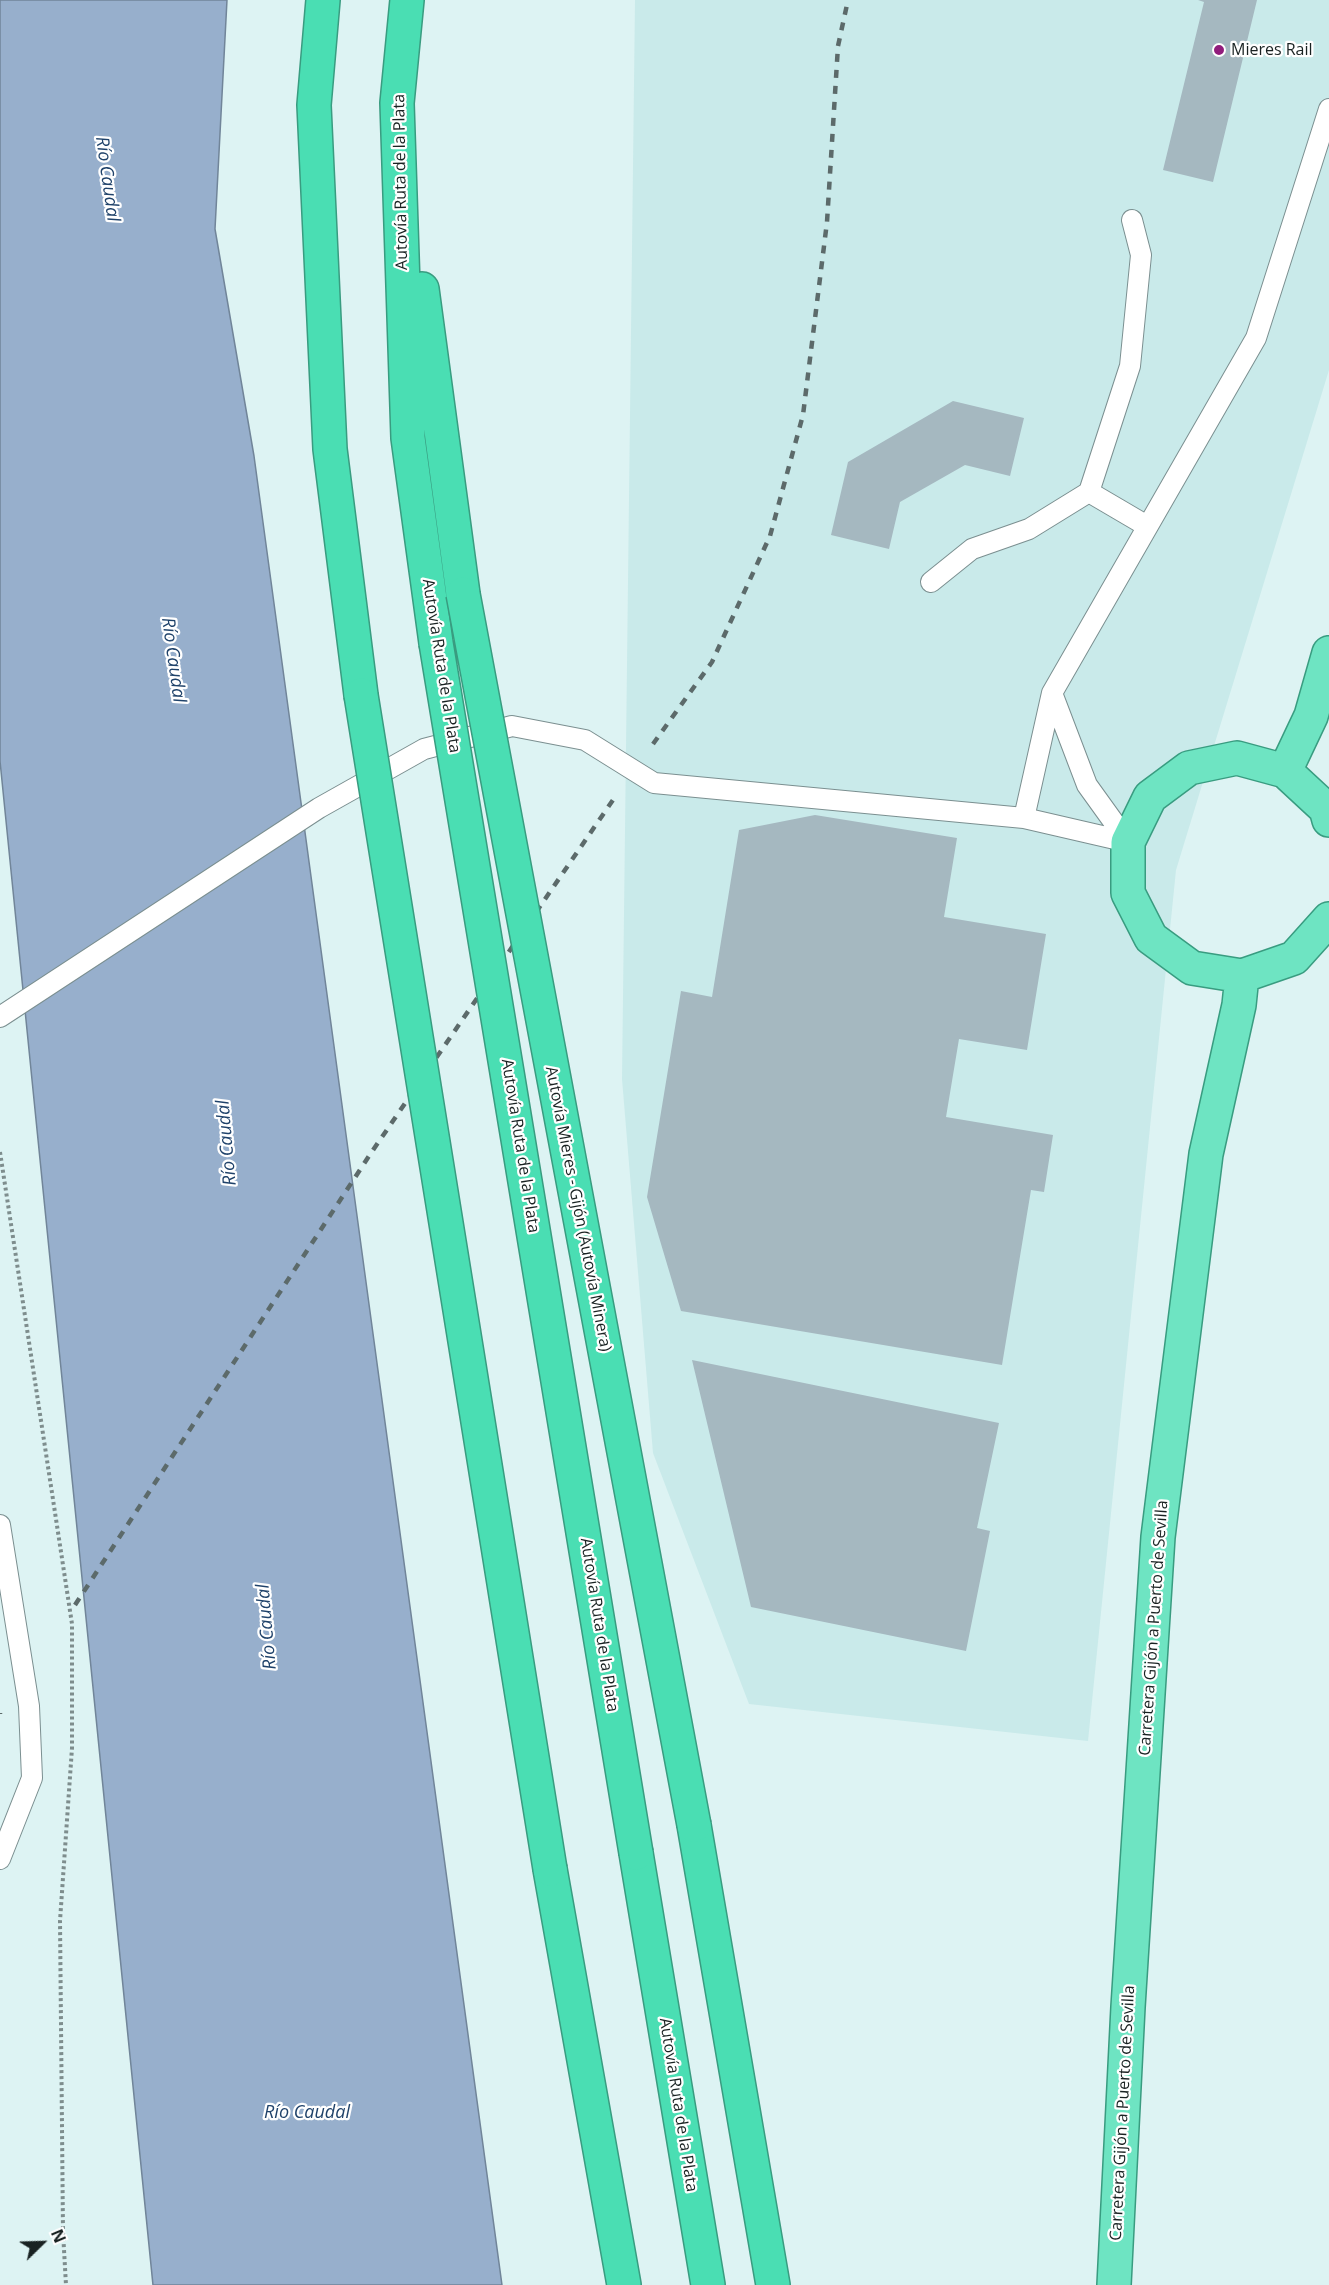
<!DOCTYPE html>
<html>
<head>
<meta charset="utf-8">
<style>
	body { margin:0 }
	#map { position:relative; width:1329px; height:2285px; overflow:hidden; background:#ddf3f3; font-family:"Open Sans",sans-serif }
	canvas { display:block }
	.north { position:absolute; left:12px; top:2213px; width:60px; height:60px; -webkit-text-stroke:4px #fff; paint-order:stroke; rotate:67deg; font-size:16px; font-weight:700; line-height:24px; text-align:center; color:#192222 }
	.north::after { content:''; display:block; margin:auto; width:21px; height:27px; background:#192222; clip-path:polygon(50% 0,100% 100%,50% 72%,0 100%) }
</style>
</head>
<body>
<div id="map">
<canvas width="1329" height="2285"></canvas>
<div class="north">N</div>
</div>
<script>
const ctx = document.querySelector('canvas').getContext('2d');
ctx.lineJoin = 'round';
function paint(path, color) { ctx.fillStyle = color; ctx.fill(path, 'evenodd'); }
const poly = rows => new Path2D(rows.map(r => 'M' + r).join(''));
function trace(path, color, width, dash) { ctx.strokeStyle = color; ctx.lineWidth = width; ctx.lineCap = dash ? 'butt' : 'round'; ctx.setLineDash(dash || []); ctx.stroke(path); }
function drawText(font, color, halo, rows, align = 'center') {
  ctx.font = font + ' "Open Sans",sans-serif'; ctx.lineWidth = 4.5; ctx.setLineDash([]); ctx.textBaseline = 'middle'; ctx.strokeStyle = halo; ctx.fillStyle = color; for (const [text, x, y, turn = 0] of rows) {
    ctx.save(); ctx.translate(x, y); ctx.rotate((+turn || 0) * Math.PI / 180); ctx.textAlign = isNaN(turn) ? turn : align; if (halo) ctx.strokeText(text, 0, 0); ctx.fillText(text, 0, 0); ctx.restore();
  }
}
const built = poly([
	[635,0,1329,0,1329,370,1176,870,1088,1741,749,1704,653,1453,622,1079]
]);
const water = poly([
	[0,0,227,0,215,229,254,456,502,2285,153,2285,0,761,0,0]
]);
const building = poly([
	[1198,0,1257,0,1213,182,1163,170,1204,2],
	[953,401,1024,418,1010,476,965,465,900,502,889,549,831,535,848,462],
	[815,815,957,838,944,917,1046,934,1027,1050,959,1039,946,1117,1053,1135,1044,1192,1031,1190,1002,1365,681,1311,647,1197,681,991,712,997,739,830],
	[692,1360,999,1423,977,1528,990,1531,966,1651,751,1607]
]);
const path = poly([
	[0,1152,72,1624,72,1748,60,1921,63,2232,66,2285]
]);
const service = poly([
	[1089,492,1130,366,1141,255,1132,220],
	[931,582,972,549,1029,529,1089,492,1147,526],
	[1052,693,1087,785,1128,842],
	[1024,818,1052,693,1256,338,1329,109],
	[0,1017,319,808,424,749,512,726,585,740,654,783,1024,818,1128,842],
	[0,1525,29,1706,32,1778,0,1859]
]);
const trunk = poly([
	[1285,771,1311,716,1329,653],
	[1329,820,1326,809,1285,771,1237,758,1189,768,1150,797,1128,842,1128,893,1151,938,1192,968,1242,976,1294,958,1329,919],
	[1114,2285,1128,2007,1158,1537,1206,1154,1239,1005,1242,976]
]);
const motorway = poly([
	[323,0,314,105,330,449,361,695],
	[407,0,397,103,408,438,436,643],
	[422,289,463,594],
	[694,1825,773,2285],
	[636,1853,708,2285],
	[550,1869,624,2285]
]);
const rail = poly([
	[653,744,712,662,770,536,803,415,827,222,838,46,848,0],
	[75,1605,371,1153,615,797],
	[0,1714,0,1713]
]);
const motorwayBridge = poly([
	[463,594,694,1825],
	[436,643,636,1853],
	[361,695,550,1869]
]);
const markers = [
	[1219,50,6,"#911c7c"]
];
const poiNames = [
	["Mieres Rail",1231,50]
];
const streetNames = [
	["Autovía Ruta de la Plata",401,182,-91],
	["Autovía Ruta de la Plata",441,666,81],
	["Autovía Ruta de la Plata",520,1146,81],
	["Autovía Mieres - Gijón (Autovía Minera)",578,1209,79],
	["Autovía Ruta de la Plata",599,1625,81],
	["Carretera Gijón a Puerto de Sevilla",1154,1628,-86],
	["Autovía Ruta de la Plata",678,2105,81],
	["Carretera Gijón a Puerto de Sevilla",1123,2113,-87]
];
const waterNames = [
	["Río Caudal",107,179,82],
	["Río Caudal",173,660,82],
	["Río Caudal",227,1143,-95],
	["Río Caudal",267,1627,-95],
	["Río Caudal",307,2113]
];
paint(built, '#c9eaea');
paint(water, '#97afcc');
trace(water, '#718599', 1.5);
paint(building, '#a5b8c0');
trace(service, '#7b8f90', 22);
trace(trunk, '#399c80', 36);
trace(motorway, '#399c80', 36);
trace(path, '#7e8d8d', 4, [3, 3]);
trace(service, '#fff', 20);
trace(trunk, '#6ee4c2', 33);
trace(motorway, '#4adeb3', 33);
trace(rail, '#5c6a6a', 4.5, [8, 8]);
trace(motorwayBridge, '#399c80', 36, []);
trace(motorwayBridge, '#4adeb3', 33);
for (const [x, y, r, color] of markers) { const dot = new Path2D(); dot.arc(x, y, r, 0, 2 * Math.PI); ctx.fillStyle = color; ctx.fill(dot); trace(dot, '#fff', 2); }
drawText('16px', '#192222', '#fff', poiNames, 'left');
drawText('16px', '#192222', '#fff', streetNames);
drawText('italic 18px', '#1f426a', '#fff', waterNames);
</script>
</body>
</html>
